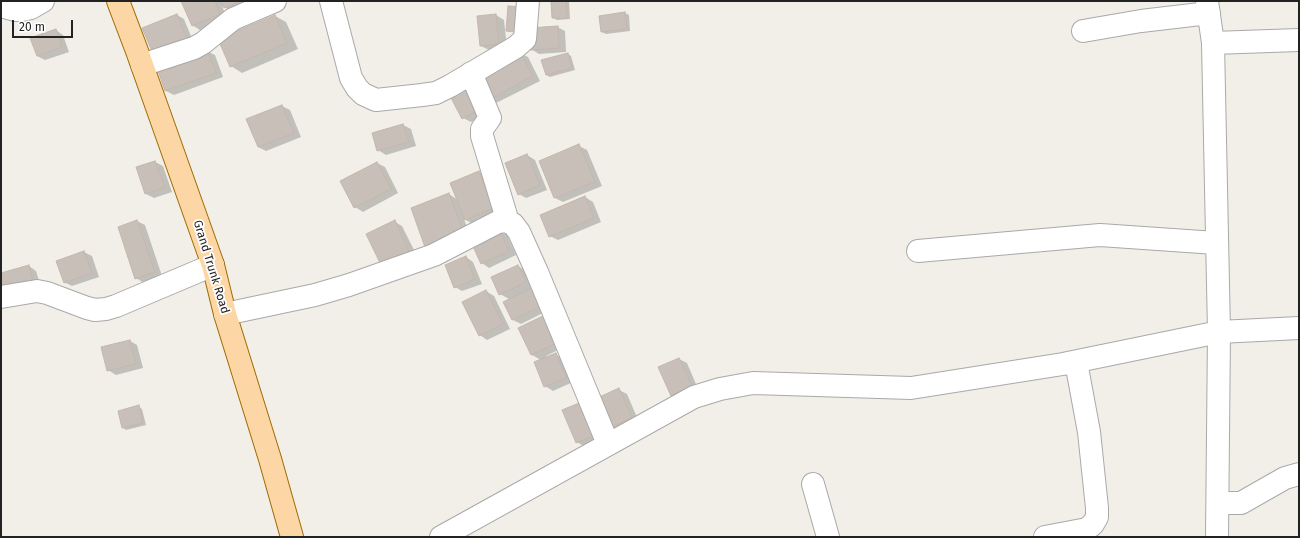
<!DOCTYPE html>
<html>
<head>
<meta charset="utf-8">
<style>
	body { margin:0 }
	#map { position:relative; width:1300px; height:538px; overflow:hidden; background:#f2efe9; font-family:"Fira Sans",sans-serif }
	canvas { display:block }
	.frame { position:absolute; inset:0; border:2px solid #222; pointer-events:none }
	.scale { position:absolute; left:12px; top:20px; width:61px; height:18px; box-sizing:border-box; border:2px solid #222; border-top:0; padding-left:5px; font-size:12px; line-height:14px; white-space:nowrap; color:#222; -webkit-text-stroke:3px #fff; paint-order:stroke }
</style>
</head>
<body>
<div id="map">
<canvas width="1300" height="538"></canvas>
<div class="frame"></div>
<div class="scale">20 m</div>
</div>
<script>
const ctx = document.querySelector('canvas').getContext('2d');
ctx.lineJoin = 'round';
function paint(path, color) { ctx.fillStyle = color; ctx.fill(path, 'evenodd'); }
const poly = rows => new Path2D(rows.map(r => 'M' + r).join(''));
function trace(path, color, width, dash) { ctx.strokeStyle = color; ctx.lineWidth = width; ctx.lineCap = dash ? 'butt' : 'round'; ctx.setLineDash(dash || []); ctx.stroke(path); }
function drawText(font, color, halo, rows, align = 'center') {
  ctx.font = font + ' "Fira Sans",sans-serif'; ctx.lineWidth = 3.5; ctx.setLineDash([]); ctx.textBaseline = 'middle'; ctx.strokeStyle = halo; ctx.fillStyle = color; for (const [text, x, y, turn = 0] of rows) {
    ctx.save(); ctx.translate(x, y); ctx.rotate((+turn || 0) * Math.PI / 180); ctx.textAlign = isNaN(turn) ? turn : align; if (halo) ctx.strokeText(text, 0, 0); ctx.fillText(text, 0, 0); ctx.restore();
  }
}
const shadow = poly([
	[183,1,255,1,233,12,222,6,227,18,200,30,192,25],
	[552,1,569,1,570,19,557,20,553,18],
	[625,13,629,15,630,31,606,34,602,32],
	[177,15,184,19,195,46,144,29],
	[496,15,504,20,507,48,489,50,481,46,478,17],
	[275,16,286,22,298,49,242,73,231,66],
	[557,27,565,31,566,52,539,54,531,49],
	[56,30,63,35,69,52,45,60,37,56],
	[207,51,215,55,223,77,174,95,166,91],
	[520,53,528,57,540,81,496,103,488,99],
	[568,54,571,56,575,70,550,77,546,75],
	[450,94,485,115,471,122,463,118],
	[282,106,290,110,301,137,266,151,258,147],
	[403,125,411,129,416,146,386,155,378,150,374,133],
	[579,146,587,150,602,186,563,202,555,198,540,162],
	[527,155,535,160,547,190,526,198,519,194],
	[155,162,163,166,172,192,154,198,146,194,138,168],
	[377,163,385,167,398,193,363,212,355,207],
	[479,172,487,176,501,213,473,224,464,219,472,241,435,254,449,194,458,200],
	[585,197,593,202,601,222,558,240,550,236],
	[137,221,145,225,162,276,144,283,136,278],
	[395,222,402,226,418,258,367,234],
	[499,230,507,235,516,255,489,268,482,263],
	[84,252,92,256,99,277,72,286,64,282],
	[466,257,473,262,482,284,462,291,455,287],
	[29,266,36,271,42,290,1,274],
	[518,266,526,271,533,287,530,288,538,293,547,311,521,324,513,320,504,302,509,299,500,294],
	[486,291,494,296,510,329,487,340,480,335],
	[520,329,566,346,546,356,546,358,555,354,563,359,573,382,553,391,545,386,541,360,532,355],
	[130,341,137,345,143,368,116,375,108,370],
	[679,359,687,363,699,391,680,399,672,395],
	[619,390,627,394,639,422,615,433,607,429],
	[139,407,142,409,146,425,126,430,123,428],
	[564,410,605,438,585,447,577,442]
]);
const building = poly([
	[181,1,215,1,220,14,192,26,181,1],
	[221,1,242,1,224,8,221,1],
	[551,1,566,1,567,18,552,18,551,1],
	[508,6,524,7,523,33,506,31,508,6],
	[625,12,627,29,601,32,599,16,625,12],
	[177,14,188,41,154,56,142,28,177,14],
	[496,14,499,44,480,46,477,16,496,14],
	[275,15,287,43,230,67,218,39,275,15],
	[558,26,559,48,530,50,529,28,558,26],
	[56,29,62,47,37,56,30,38,56,29],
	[207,50,216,73,165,91,157,68,207,50],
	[520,52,533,76,488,100,475,75,520,52],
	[568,53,572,68,546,75,541,60,568,53],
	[464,85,478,110,462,119,449,94,464,85],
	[282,105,294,133,258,147,246,119,282,105],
	[403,124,409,142,377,151,372,133,403,124],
	[579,144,595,182,554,198,539,161,579,144],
	[527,154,540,185,518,195,505,163,527,154],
	[155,161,165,187,145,194,136,167,155,161],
	[377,162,391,189,354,208,340,181,377,162],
	[479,171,494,208,465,220,450,183,479,171],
	[449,193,465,236,426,250,411,208,449,193],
	[585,196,594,218,549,237,540,215,585,196],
	[137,220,155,272,135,279,118,227,137,220],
	[395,220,410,254,382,267,366,234,395,220],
	[499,229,509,251,481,264,471,242,499,229],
	[84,251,92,273,64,283,56,261,84,251],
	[466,256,475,279,454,288,445,265,466,256],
	[29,265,34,286,1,295,1,273,29,265],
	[518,265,526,282,499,295,491,277,518,265],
	[531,288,540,307,512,320,503,302,531,288],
	[486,290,503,324,479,336,462,302,486,290],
	[545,315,559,342,531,355,518,328,545,315],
	[130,340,136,364,107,371,101,347,130,340],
	[556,353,566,378,544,387,534,362,556,353],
	[679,358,692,386,671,396,658,367,679,358],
	[619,388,632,418,606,429,593,400,619,388],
	[584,401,598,434,576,443,562,410,584,401],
	[139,405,143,423,122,428,118,411,139,405]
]);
const minor = poly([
	[331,1,351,78,357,88,363,94,376,100,422,95,436,93,450,86,516,47,525,39,528,1],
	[1207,1,1213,43,1219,332,1217,537],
	[1,6,15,10,22,10,31,8,43,1],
	[1083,31,1141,21,1209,13],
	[1213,43,1299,40],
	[142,65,194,48,203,43,233,19,275,1],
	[471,73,490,118,482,129,482,136,508,222],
	[918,251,1100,235,1216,243],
	[1,297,37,291,47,293,87,308,95,310,106,309,116,306,213,265],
	[225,314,315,295,349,285,434,255,498,222,505,221,513,224,519,232,537,272,608,444],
	[813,484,828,537],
	[1218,503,1241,503,1285,478,1299,474],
	[441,537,694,397,720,389,753,383,911,388,1063,364,1219,332,1299,328],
	[1045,537,1087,529,1093,524,1097,517,1097,508,1089,432,1076,362]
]);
const major = poly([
	[118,1,137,51,213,265,225,314,270,459,292,537]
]);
const streetNames = [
	["Grand Trunk Road",211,267,73]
];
paint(shadow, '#0003');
paint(building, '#c7bfb8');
trace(building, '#c4b6ab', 1);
trace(minor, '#a9a9a9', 24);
trace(major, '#a06b00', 24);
trace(minor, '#fff', 22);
trace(major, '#fcd6a4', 22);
drawText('12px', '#222', '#fff', streetNames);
</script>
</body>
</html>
